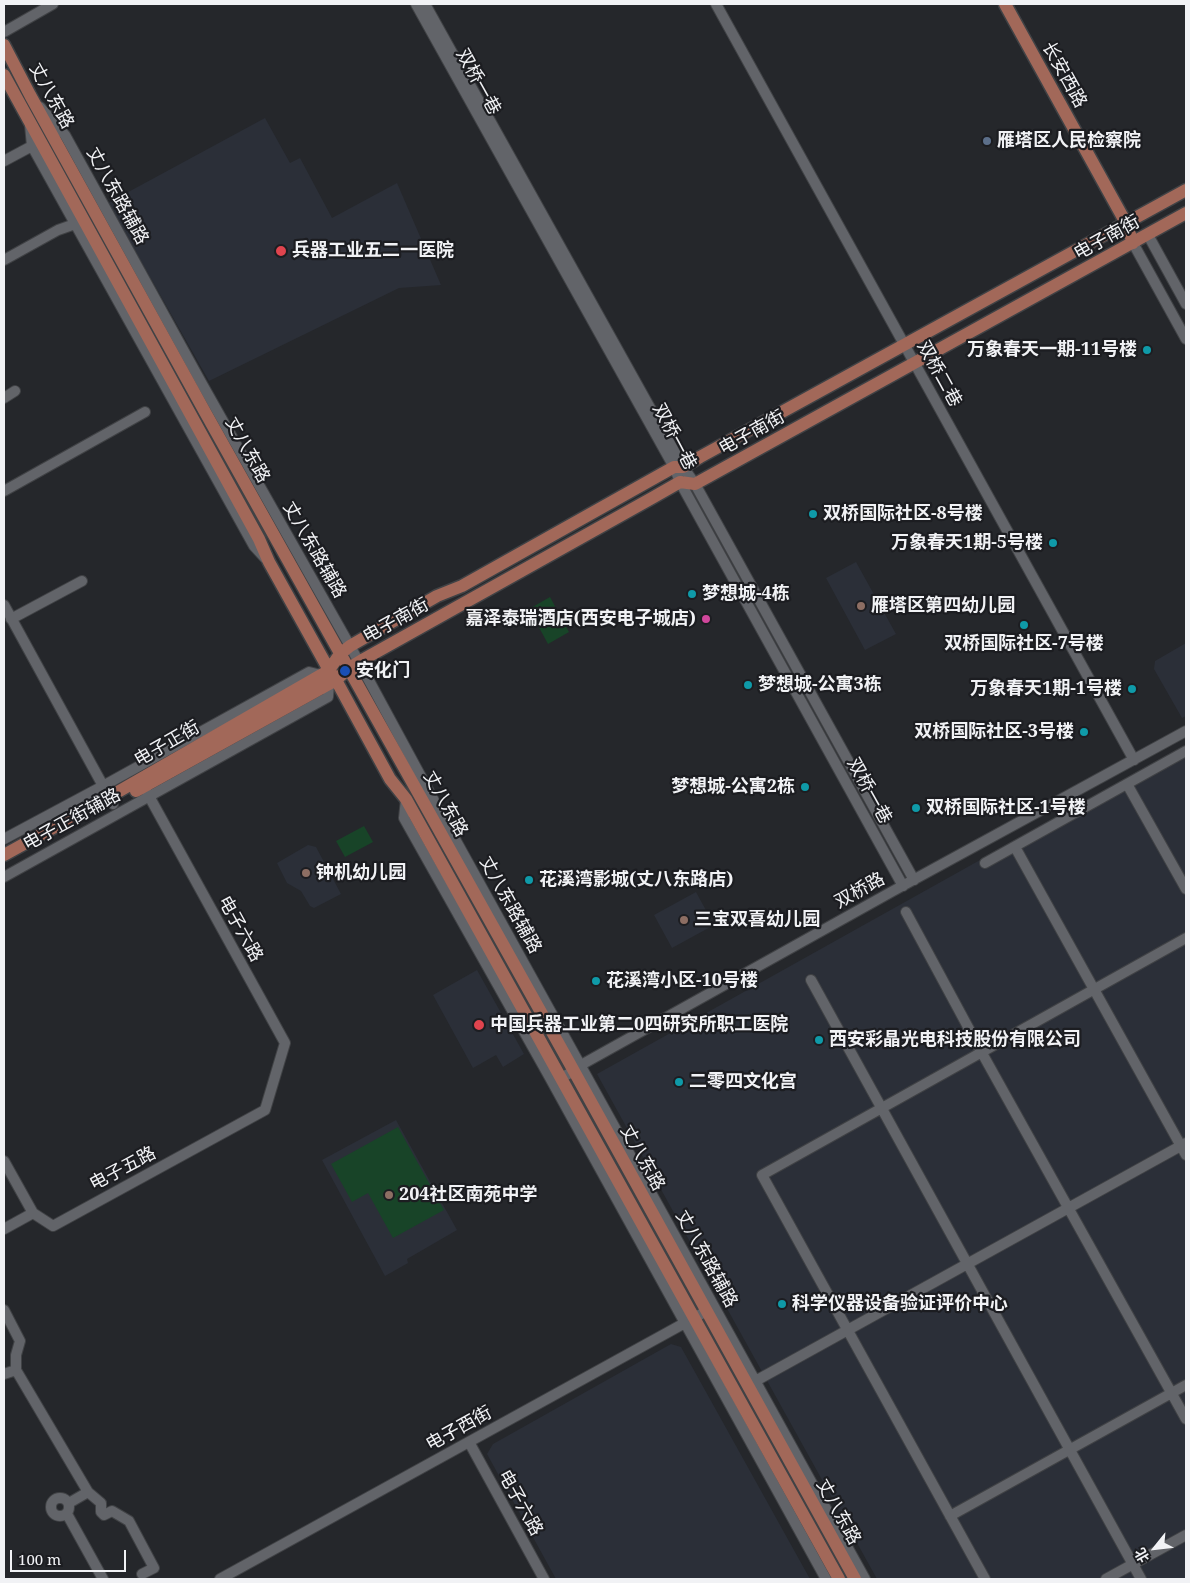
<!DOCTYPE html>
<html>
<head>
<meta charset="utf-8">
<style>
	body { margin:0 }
	#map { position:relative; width:1190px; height:1583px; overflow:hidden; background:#25272b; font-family:"Noto Serif","Noto Sans SC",serif }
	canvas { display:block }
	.frame { position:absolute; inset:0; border:5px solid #f1f2f5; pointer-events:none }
	.north { position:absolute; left:1130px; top:1523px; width:50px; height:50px; -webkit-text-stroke:4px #1c1d21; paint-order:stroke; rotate:241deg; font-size:14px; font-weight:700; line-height:20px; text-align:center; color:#f1f2f5 }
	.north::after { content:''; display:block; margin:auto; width:18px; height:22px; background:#f1f2f5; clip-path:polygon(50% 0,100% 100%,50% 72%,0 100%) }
	.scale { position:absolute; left:10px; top:1550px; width:116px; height:22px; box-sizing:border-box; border:2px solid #f1f2f5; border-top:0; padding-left:6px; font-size:15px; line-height:18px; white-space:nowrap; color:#f1f2f5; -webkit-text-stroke:4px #1c1d21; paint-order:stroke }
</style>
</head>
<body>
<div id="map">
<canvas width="1190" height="1583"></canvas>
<div class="frame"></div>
<div class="north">北</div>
<div class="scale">100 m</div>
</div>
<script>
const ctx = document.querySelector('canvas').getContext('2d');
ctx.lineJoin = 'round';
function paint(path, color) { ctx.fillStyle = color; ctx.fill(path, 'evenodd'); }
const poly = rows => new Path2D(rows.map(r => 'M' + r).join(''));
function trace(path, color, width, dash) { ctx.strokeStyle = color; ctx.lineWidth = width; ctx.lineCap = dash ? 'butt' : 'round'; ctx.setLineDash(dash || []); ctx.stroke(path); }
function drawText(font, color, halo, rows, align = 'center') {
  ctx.font = font + ' "Noto Serif","Noto Sans SC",serif'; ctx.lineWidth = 4.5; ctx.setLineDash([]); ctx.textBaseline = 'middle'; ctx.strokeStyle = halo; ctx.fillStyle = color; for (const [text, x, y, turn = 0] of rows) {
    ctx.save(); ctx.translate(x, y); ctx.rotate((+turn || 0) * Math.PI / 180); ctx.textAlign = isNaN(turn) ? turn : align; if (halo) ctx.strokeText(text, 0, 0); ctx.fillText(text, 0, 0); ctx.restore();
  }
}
const built = poly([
	[265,118,290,163,300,158,332,218,397,183,441,285,399,288,209,381,108,203],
	[856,562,896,634,865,650,826,578],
	[1186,643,1186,716,1182,718,1154,669,1155,661],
	[1186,745,1186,1579,877,1579,597,1074],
	[308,845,316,847,341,894,314,908,310,906,301,891,287,883,277,863],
	[696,892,714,925,672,948,654,915],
	[477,970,524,1054,503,1067,496,1055,473,1068,433,995],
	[396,1120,457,1230,407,1259,408,1263,385,1276,322,1160],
	[671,1344,681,1347,810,1579,556,1579,487,1454,493,1444]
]);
const green = poly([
	[550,597,569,632,548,644,529,609],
	[364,826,373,842,345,857,336,841],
	[398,1127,444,1210,393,1238,368,1193,352,1202,331,1164]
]);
const minor = poly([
	[416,4,674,467,680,482,903,886],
	[425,4,683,467,695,484,914,880],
	[716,4,1134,760],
	[4,32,53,4],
	[40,107,65,135,202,384,359,662,445,821,865,1579],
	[30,125,32,146,254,546,265,558],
	[4,161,32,146],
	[1148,235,1186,304],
	[1133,243,1186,339],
	[4,260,58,230,75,224],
	[4,398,15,391],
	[4,491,145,412],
	[4,605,113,804],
	[11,619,82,581],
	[1127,784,1186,889],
	[406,799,404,818,549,1076,826,1579],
	[4,839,103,786,309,672,321,675],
	[1015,847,1186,1155],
	[985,863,1186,751],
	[4,877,328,697,329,684],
	[906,912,982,1053,1186,1419],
	[811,980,1141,1579],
	[555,1081,574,1071,581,1065,893,891,1186,731],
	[4,1161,33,1213,53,1226,265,1110,285,1043,144,787],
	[4,1229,33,1213],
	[4,1310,20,1341,16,1355,16,1370,4,1374],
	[16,1370,88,1492,101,1503,101,1512,104,1515,112,1511,129,1521,154,1568,142,1574],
	[750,1384,1186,1143],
	[469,1442,544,1579],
	'51 1507a9 9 0 1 1 18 0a9 9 0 1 1-18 0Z',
	[69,1503,88,1492],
	[67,1514,103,1579],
	[950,1516,1186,1385],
	[220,1579,712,1308],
	[985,1579,762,1175,1186,938],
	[1106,1579,1186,1535]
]);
const major = poly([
	[1005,4,1126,223,1133,243],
	[4,45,30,95,205,412,570,1064,855,1579],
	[4,75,259,539,269,562,329,670,336,680,390,779,406,799,839,1579],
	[136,791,329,684,336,680,349,668,364,659,652,498,680,482,695,484,1186,213],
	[4,855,109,797,321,675,329,670,340,654,350,646,437,596,462,586,674,467,683,467,700,457,1186,190]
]);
const markers = [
	[987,141,5,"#5c6f8a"],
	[281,251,6,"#e0444e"],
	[1147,350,5,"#0f9aa8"],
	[813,514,5,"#0f9aa8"],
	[1053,543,5,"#0f9aa8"],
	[692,594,5,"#0f9aa8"],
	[861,606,5,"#8d6e63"],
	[706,619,5,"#d1479c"],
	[1024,625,5,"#0f9aa8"],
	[345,671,6,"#1a4fb4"],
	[748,685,5,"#0f9aa8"],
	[1132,689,5,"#0f9aa8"],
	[1084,732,5,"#0f9aa8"],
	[805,787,5,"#0f9aa8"],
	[916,808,5,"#0f9aa8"],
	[306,873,5,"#8d6e63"],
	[529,880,5,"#0f9aa8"],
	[684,920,5,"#8d6e63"],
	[596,981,5,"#0f9aa8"],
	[479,1025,6,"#e0444e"],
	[819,1040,5,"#0f9aa8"],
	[679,1082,5,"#0f9aa8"],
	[389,1195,5,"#8d6e63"],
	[782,1304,5,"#0f9aa8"]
];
const streetNames = [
	["长安西路",1064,75,61],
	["双桥一巷",478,82,61],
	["丈八东路",51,96,61],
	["丈八东路辅路",117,196,61],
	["电子南街",1107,238,-29],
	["双桥二巷",939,374,61],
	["电子南街",752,433,-29],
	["双桥一巷",674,437,62],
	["丈八东路",247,450,61],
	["丈八东路辅路",314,550,60],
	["电子南街",396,621,-29],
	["电子正街",167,744,-30],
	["双桥一巷",869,791,61],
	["丈八东路",445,804,61],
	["电子正街辅路",72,820,-29],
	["双桥路",860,891,-29],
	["丈八东路辅路",510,905,61],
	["电子六路",240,929,61],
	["丈八东路",642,1158,61],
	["电子五路",123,1169,-28],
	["丈八东路辅路",706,1259,61],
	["电子西街",459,1429,-29],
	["电子六路",520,1503,61],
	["丈八东路",838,1512,61]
];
const poiNames = [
	["雁塔区人民检察院",997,141],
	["兵器工业五二一医院",292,251],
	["万象春天一期-11号楼",1137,350,"right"],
	["双桥国际社区-8号楼",823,514],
	["万象春天1期-5号楼",1043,543,"right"],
	["梦想城-4栋",702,594],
	["雁塔区第四幼儿园",871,606],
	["嘉泽泰瑞酒店(西安电子城店)",696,619,"right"],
	["双桥国际社区-7号楼",1024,644,"center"],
	["安化门",356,671],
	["梦想城-公寓3栋",758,685],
	["万象春天1期-1号楼",1122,689,"right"],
	["双桥国际社区-3号楼",1074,732,"right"],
	["梦想城-公寓2栋",795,787,"right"],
	["双桥国际社区-1号楼",926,808],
	["钟机幼儿园",316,873],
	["花溪湾影城(丈八东路店)",539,880],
	["三宝双喜幼儿园",694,920],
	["花溪湾小区-10号楼",606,981],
	["中国兵器工业第二0四研究所职工医院",490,1025],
	["西安彩晶光电科技股份有限公司",829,1040],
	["二零四文化宫",689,1082],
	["204社区南苑中学",399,1195],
	["科学仪器设备验证评价中心",792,1304]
];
paint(built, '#2b2f38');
paint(green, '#184428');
trace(minor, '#404245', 12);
trace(major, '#404245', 15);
trace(minor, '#626469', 10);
trace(major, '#a26859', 12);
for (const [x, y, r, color] of markers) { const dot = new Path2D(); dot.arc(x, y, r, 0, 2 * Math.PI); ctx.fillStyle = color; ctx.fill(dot); trace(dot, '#1c1d21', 2); }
drawText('18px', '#f1f2f5', '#1c1d21', streetNames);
drawText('bold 18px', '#f1f2f5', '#1c1d21', poiNames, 'left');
</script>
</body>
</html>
